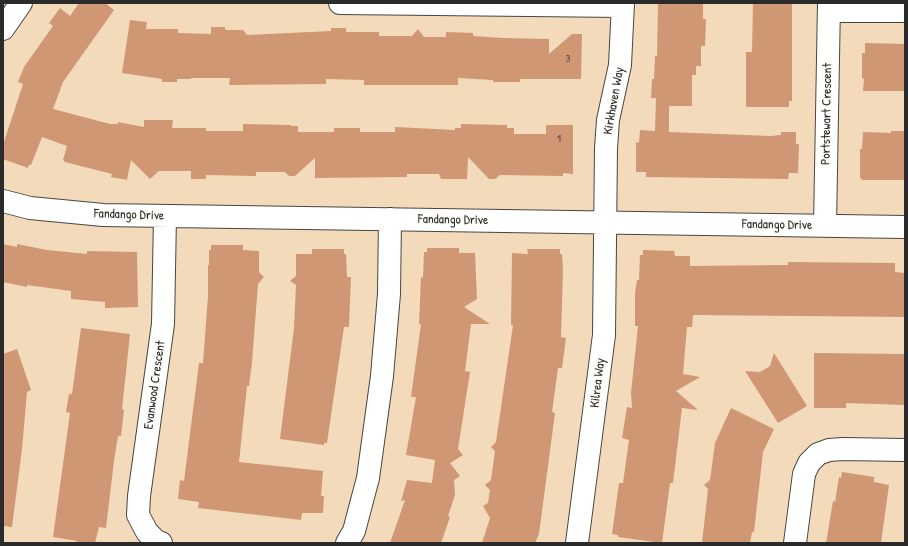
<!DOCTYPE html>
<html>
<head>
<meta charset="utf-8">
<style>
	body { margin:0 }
	#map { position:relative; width:908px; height:546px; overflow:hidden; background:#f3dabb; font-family:"Patrick Hand",sans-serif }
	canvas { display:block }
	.frame { position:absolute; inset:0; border:4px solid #2b2b2b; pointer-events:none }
</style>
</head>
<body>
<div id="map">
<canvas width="908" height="546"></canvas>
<div class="frame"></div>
</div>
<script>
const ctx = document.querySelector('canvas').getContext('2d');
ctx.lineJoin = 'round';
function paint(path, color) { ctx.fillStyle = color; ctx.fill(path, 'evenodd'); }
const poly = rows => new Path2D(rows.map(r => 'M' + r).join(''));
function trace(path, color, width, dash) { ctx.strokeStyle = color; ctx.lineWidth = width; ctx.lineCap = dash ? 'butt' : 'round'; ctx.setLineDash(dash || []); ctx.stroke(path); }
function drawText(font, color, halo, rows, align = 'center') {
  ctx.font = font + ' "Patrick Hand",sans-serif'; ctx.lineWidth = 3; ctx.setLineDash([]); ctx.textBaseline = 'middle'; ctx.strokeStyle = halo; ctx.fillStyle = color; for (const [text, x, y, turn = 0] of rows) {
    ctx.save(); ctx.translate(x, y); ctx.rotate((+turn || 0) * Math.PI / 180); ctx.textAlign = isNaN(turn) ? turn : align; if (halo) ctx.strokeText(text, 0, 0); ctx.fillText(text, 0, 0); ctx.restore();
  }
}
const building = poly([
	[79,3,105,3,114,10,63,82,53,109,110,124,118,124,118,122,144,127,144,120,173,120,172,128,206,128,206,131,243,131,243,124,291,125,291,126,298,126,298,132,334,132,334,128,360,128,360,132,395,132,395,127,455,130,455,128,461,128,461,124,507,125,507,128,514,128,514,134,546,134,546,125,573,125,573,174,563,173,563,176,500,175,495,179,489,179,468,157,467,179,441,179,439,174,407,174,407,177,315,178,315,158,295,176,289,176,285,172,256,172,256,176,206,175,206,179,191,179,191,171,159,171,150,179,131,160,127,180,111,177,112,174,65,162,63,160,67,146,42,137,31,165,29,165,28,168,3,159,3,145,23,84,18,82,24,67,53,26,49,23,60,8,70,16],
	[658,3,703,3,703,19,706,19,705,46,701,46,701,66,696,66,696,75,692,75,692,106,669,106,669,132,771,136,781,135,781,132,796,132,796,144,799,144,798,173,789,173,788,179,646,177,646,172,636,172,636,142,639,143,640,130,655,131,656,98,651,98,652,79,654,79,655,56,657,56],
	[753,3,792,3,792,101,789,101,789,107,746,107,746,52,752,52],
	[130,20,147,22,146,29,178,29,178,33,211,34,211,27,225,27,225,30,243,30,247,35,331,31,331,28,346,28,346,32,379,32,379,36,412,36,418,29,424,37,446,37,446,32,473,33,473,36,503,38,549,39,549,54,572,34,582,34,581,79,520,79,520,82,493,82,493,80,458,78,458,85,364,85,364,80,326,79,326,84,229,85,230,78,191,78,191,79,177,79,177,82,162,82,162,79,122,73],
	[865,43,905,44,905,91,863,91,864,79,862,78,862,53,865,53],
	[891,131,905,131,905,180,862,180,860,177,860,149,862,149,863,132,891,133],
	[3,244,17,247,17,244,47,250,87,254,87,251,137,252,138,307,105,308,105,302,71,299,71,291,27,285,27,287,3,282],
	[211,245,243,245,243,250,259,251,259,272,264,277,258,284,252,362,249,386,247,386,239,462,323,471,321,496,324,496,323,513,302,513,301,520,198,508,199,502,178,499,180,480,184,481,199,363,203,363,208,296,208,265,209,265,209,250,211,250],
	[427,248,459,248,459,253,475,253,477,299,464,307,490,324,471,324,465,371,470,372,458,449,463,455,450,463,460,476,454,480,455,495,448,516,450,517,441,543,390,543,405,500,401,501,407,480,432,483,435,460,406,455,416,397,411,397,421,324,419,324,421,277,423,278,424,252,427,252],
	[312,249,344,249,344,254,346,254,347,277,351,277,349,327,344,327,327,443,324,443,324,445,280,439,294,328,296,285,290,281,296,276,296,254,312,254],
	[527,249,560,249,560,254,562,254,563,269,561,337,566,338,562,368,558,368,552,412,555,413,539,534,535,543,482,543,490,518,483,506,488,503,490,490,485,485,491,480,495,451,491,447,496,442,513,325,511,325,512,253,528,254],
	[643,250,674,251,675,256,690,256,690,266,788,265,788,262,895,263,895,272,905,273,905,317,693,315,692,327,687,327,683,374,700,377,676,391,698,410,682,408,673,483,670,483,662,543,618,537,618,535,612,534,619,483,623,483,629,440,622,438,627,407,632,408,631,393,638,326,635,326,635,293,637,280,639,280,640,255,643,255],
	[81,328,130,334,122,409,124,410,121,436,118,436,114,461,106,528,99,527,95,543,77,543,77,541,53,537,70,413,66,412,69,394,72,394],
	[17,349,31,390,27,392,22,449,12,527,3,526,3,354],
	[774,353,807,406,778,423,745,371,760,372,770,366],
	[814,353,905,354,905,405,846,403,846,408,814,408],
	[731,408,774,429,763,452,754,532,752,532,750,543,702,543,708,489,704,485,710,480,715,443],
	[842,472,874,477,874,482,889,485,881,543,826,543,833,501,835,502,839,477,841,478]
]);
const minor = poly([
	[340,3,623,6],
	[829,11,905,11],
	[3,29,21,3],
	[3,201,30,208,103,215,905,227],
	[825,226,829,3],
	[161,543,157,542,147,532,138,515,139,496,163,324,165,216],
	[347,543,354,531,368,478,382,376,389,294,390,219],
	[577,543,604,335,606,148,608,120,620,65,623,3],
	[795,543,804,474,809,463,818,454,829,450,843,449,905,450]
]);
const numberNames = [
	["3",568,59],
	["1",559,139]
];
const streetNames = [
	["Kirkhaven Way",614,101,-80],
	["Portstewart Crescent",827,114,-89],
	["Fandango Drive",129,215,2],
	["Fandango Drive",453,220,1],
	["Fandango Drive",777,225,1],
	["Kilrea Way",598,383,-83],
	["Evanwood Crescent",155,385,-82]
];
paint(building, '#d09775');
trace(minor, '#494541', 24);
trace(minor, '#fff', 22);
drawText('11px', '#54463e', null, numberNames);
drawText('13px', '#2b2b2b', '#fdfcf7', streetNames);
</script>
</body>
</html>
